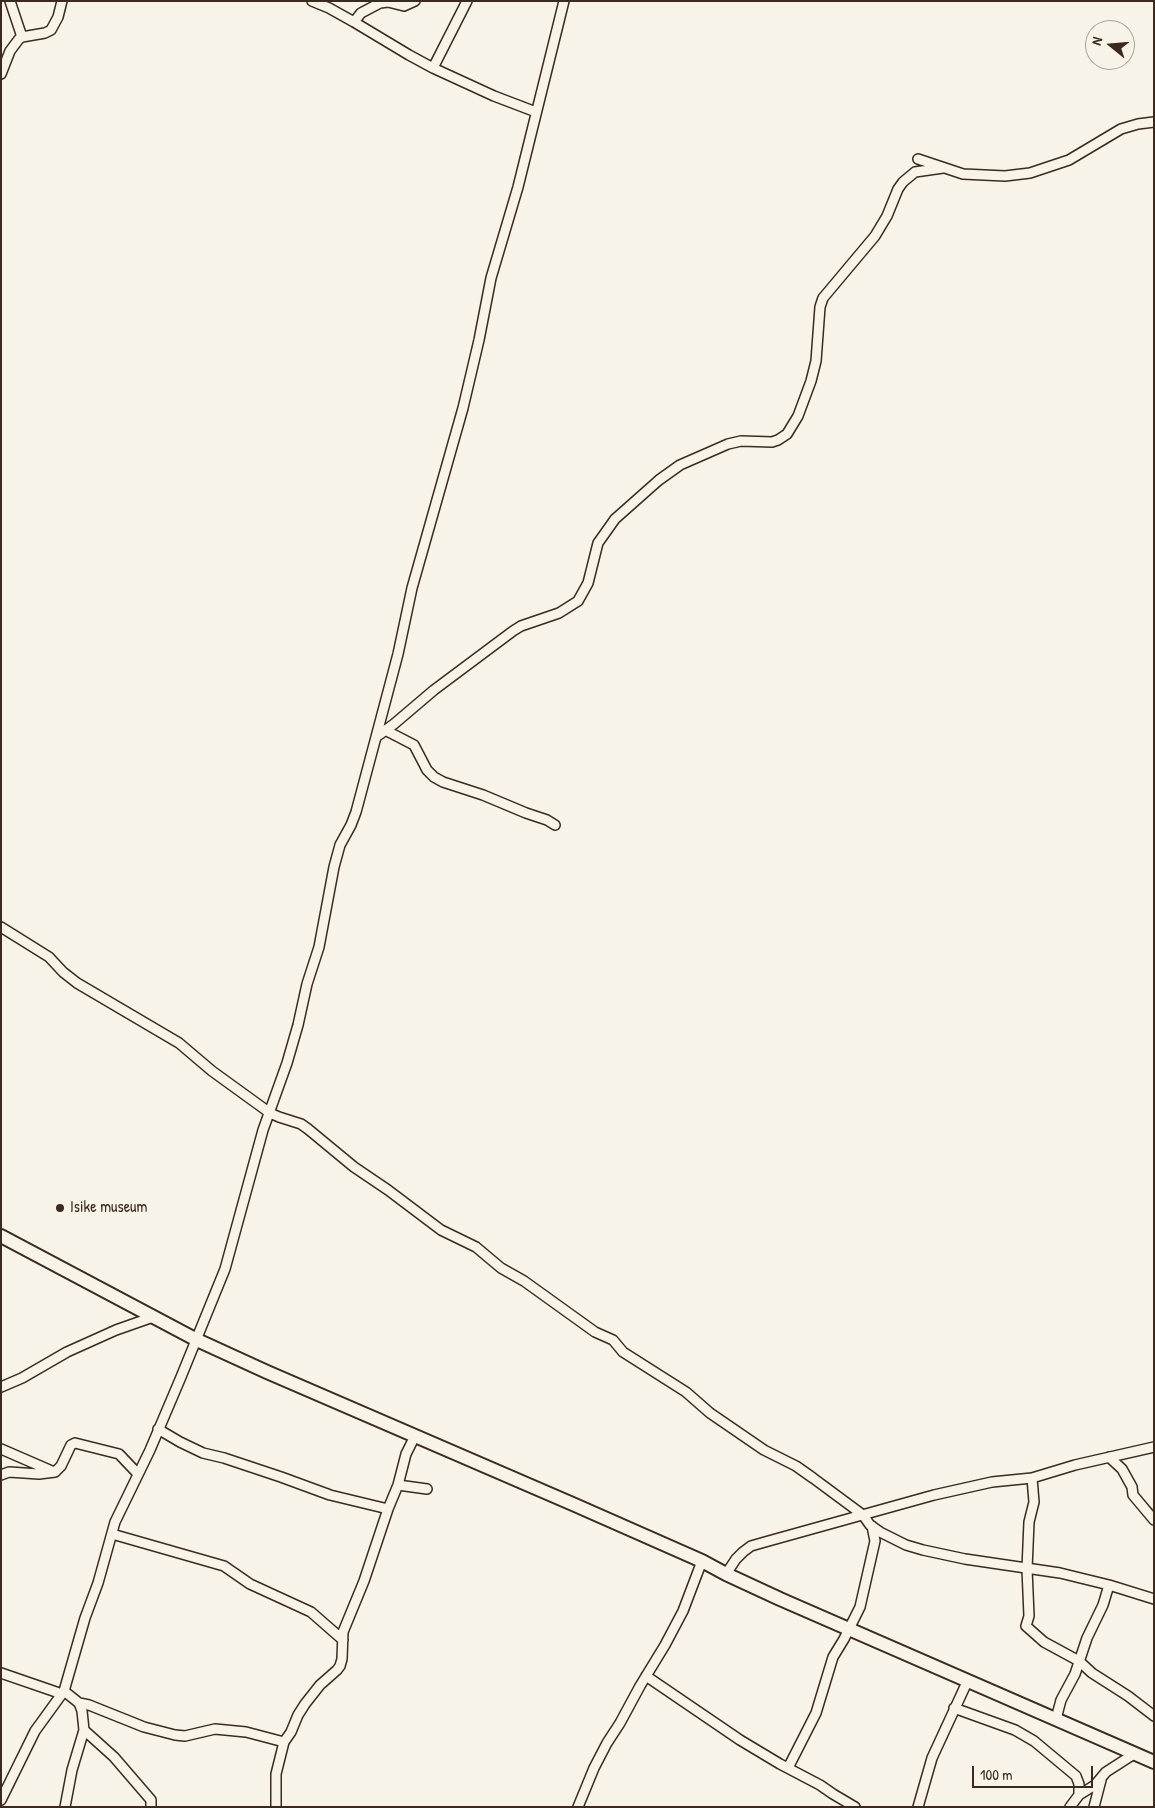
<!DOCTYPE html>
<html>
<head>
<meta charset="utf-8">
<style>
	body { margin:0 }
	#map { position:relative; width:1155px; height:1808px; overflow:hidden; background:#f7f3e8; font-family:"Patrick Hand",sans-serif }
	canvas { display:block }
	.frame { position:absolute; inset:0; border:2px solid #3b2a1e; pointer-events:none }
	.north { position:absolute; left:1085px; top:20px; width:50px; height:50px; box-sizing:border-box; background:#f7f3e8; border:1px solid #aca397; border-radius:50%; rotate:287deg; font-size:14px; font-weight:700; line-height:20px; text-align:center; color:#3b2a1e }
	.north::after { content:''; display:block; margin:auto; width:18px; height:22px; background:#3b2a1e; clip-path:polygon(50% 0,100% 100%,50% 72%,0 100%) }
	.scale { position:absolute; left:972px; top:1766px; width:121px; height:22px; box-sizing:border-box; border:2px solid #3b2a1e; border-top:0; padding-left:6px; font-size:15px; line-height:18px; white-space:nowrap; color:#3b2a1e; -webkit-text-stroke:4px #f7f3e8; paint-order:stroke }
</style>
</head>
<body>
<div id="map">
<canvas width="1155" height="1808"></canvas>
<div class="frame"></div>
<div class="north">N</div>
<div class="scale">100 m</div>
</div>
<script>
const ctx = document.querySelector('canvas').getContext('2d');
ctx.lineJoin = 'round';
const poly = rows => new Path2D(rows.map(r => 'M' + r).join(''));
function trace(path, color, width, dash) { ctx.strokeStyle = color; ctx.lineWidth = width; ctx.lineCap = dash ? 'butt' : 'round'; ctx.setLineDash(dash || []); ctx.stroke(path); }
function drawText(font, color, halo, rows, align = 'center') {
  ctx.font = font + ' "Patrick Hand",sans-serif'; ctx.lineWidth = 4; ctx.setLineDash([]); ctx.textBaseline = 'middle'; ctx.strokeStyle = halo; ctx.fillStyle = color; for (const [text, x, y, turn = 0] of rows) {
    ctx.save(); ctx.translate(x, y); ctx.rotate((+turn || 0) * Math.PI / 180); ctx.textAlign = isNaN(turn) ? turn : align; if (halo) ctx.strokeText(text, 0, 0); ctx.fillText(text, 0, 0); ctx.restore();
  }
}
const minor = poly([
	[10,1,22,37],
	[312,1,329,8,354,22,409,55,433,68,494,96,536,112],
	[354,22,361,13,380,3,388,2,404,6,415,1],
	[433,68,467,1],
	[1,74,10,51,19,39,22,37,45,33,51,30,58,17,62,1],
	[918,159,963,174,1005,176,1030,173,1069,160,1121,129,1138,124,1154,122],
	[385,730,414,745,427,770,434,777,443,782,483,795,526,813,547,820,555,825],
	[376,737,394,724,434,690,513,631,521,626,559,613,578,601,588,583,598,543,615,519,659,480,680,465,728,444,741,441,772,442,778,440,787,434,798,416,811,381,816,361,820,307,823,298,875,236,887,216,898,189,903,182,915,172,943,168],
	[1,927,49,957,63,972,77,983,179,1043,212,1071,270,1113,279,1117,301,1124,308,1129,354,1167,388,1190,441,1230,476,1247,501,1268,524,1281,595,1332,613,1340,623,1352,686,1392,710,1413,764,1450,796,1466,813,1478,863,1515,870,1525,880,1532,906,1545,923,1550,965,1559,1060,1573,1109,1585,1154,1599],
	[1,1387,22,1378,67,1352,116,1330,153,1317],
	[158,1429,180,1442,203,1453,224,1458,281,1477,330,1495,388,1509],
	[1,1449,54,1472],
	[1109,1457,1122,1469,1132,1487,1133,1495,1154,1520],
	[1,1475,9,1472,39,1474,55,1472,61,1466,71,1445,75,1443,119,1454,138,1474],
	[1032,1478,1034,1502,1029,1522,1027,1569,1029,1616,1026,1626,1044,1642,1079,1661,1092,1673,1128,1696,1154,1716],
	[398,1485,427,1489],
	[112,1534,224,1566,250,1584,311,1612,343,1640],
	[726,1574,736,1559,743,1552,751,1546,765,1542,934,1495,992,1482,1032,1478,1075,1465,1154,1447],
	[1,1673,62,1694],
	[646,1676,740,1740,780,1764,820,1785,833,1794,855,1807],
	[64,1691,79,1703,82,1711,84,1730,114,1757,151,1800,151,1807],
	[79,1703,89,1705,144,1727,175,1735,185,1736,215,1729,246,1732,284,1742],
	[954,1708,1015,1730,1034,1741,1076,1776,1079,1784,1079,1795],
	[1056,1719,1061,1700,1075,1674,1087,1638,1103,1605,1109,1585],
	[788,1768,816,1713,833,1657,844,1639,860,1607,875,1541,872,1526],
	[1,1800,35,1731,64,1691,85,1618,98,1583,115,1522,150,1450,181,1377,225,1269,263,1130,287,1063,298,1025,307,984,319,947,334,867,340,845,351,825,356,812,376,737,398,654,412,588,463,408,479,340,491,278,518,187,564,1],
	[65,1807,72,1770,84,1730],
	[276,1807,276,1774,284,1742,291,1732,298,1715,305,1704,320,1685,337,1670,340,1666,342,1659,343,1632,364,1581,388,1509,398,1485,406,1454,415,1436],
	[578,1807,594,1768,607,1743,620,1723,640,1686,665,1645,683,1611,702,1561],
	[918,1807,932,1758,968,1680],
	[1070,1807,1079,1795,1095,1785,1106,1772,1134,1754],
	[1094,1807,1101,1780]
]);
const highway = poly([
	[1,1236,197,1340,267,1372,575,1505,702,1561,726,1574,780,1599,1154,1762]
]);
const markers = [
	[60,1208,5,"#3b2a1e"]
];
const poiNames = [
	["Isike museum",70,1208]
];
trace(minor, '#3b2a1e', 12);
trace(highway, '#3b2a1e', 16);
trace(minor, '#f7f3e8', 9);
trace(highway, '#f7f3e8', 12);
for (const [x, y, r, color] of markers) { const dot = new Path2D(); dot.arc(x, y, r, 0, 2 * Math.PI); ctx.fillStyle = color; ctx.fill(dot); trace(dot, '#f7f3e8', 2); }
drawText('16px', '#3b2a1e', '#f7f3e8', poiNames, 'left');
</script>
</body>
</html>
